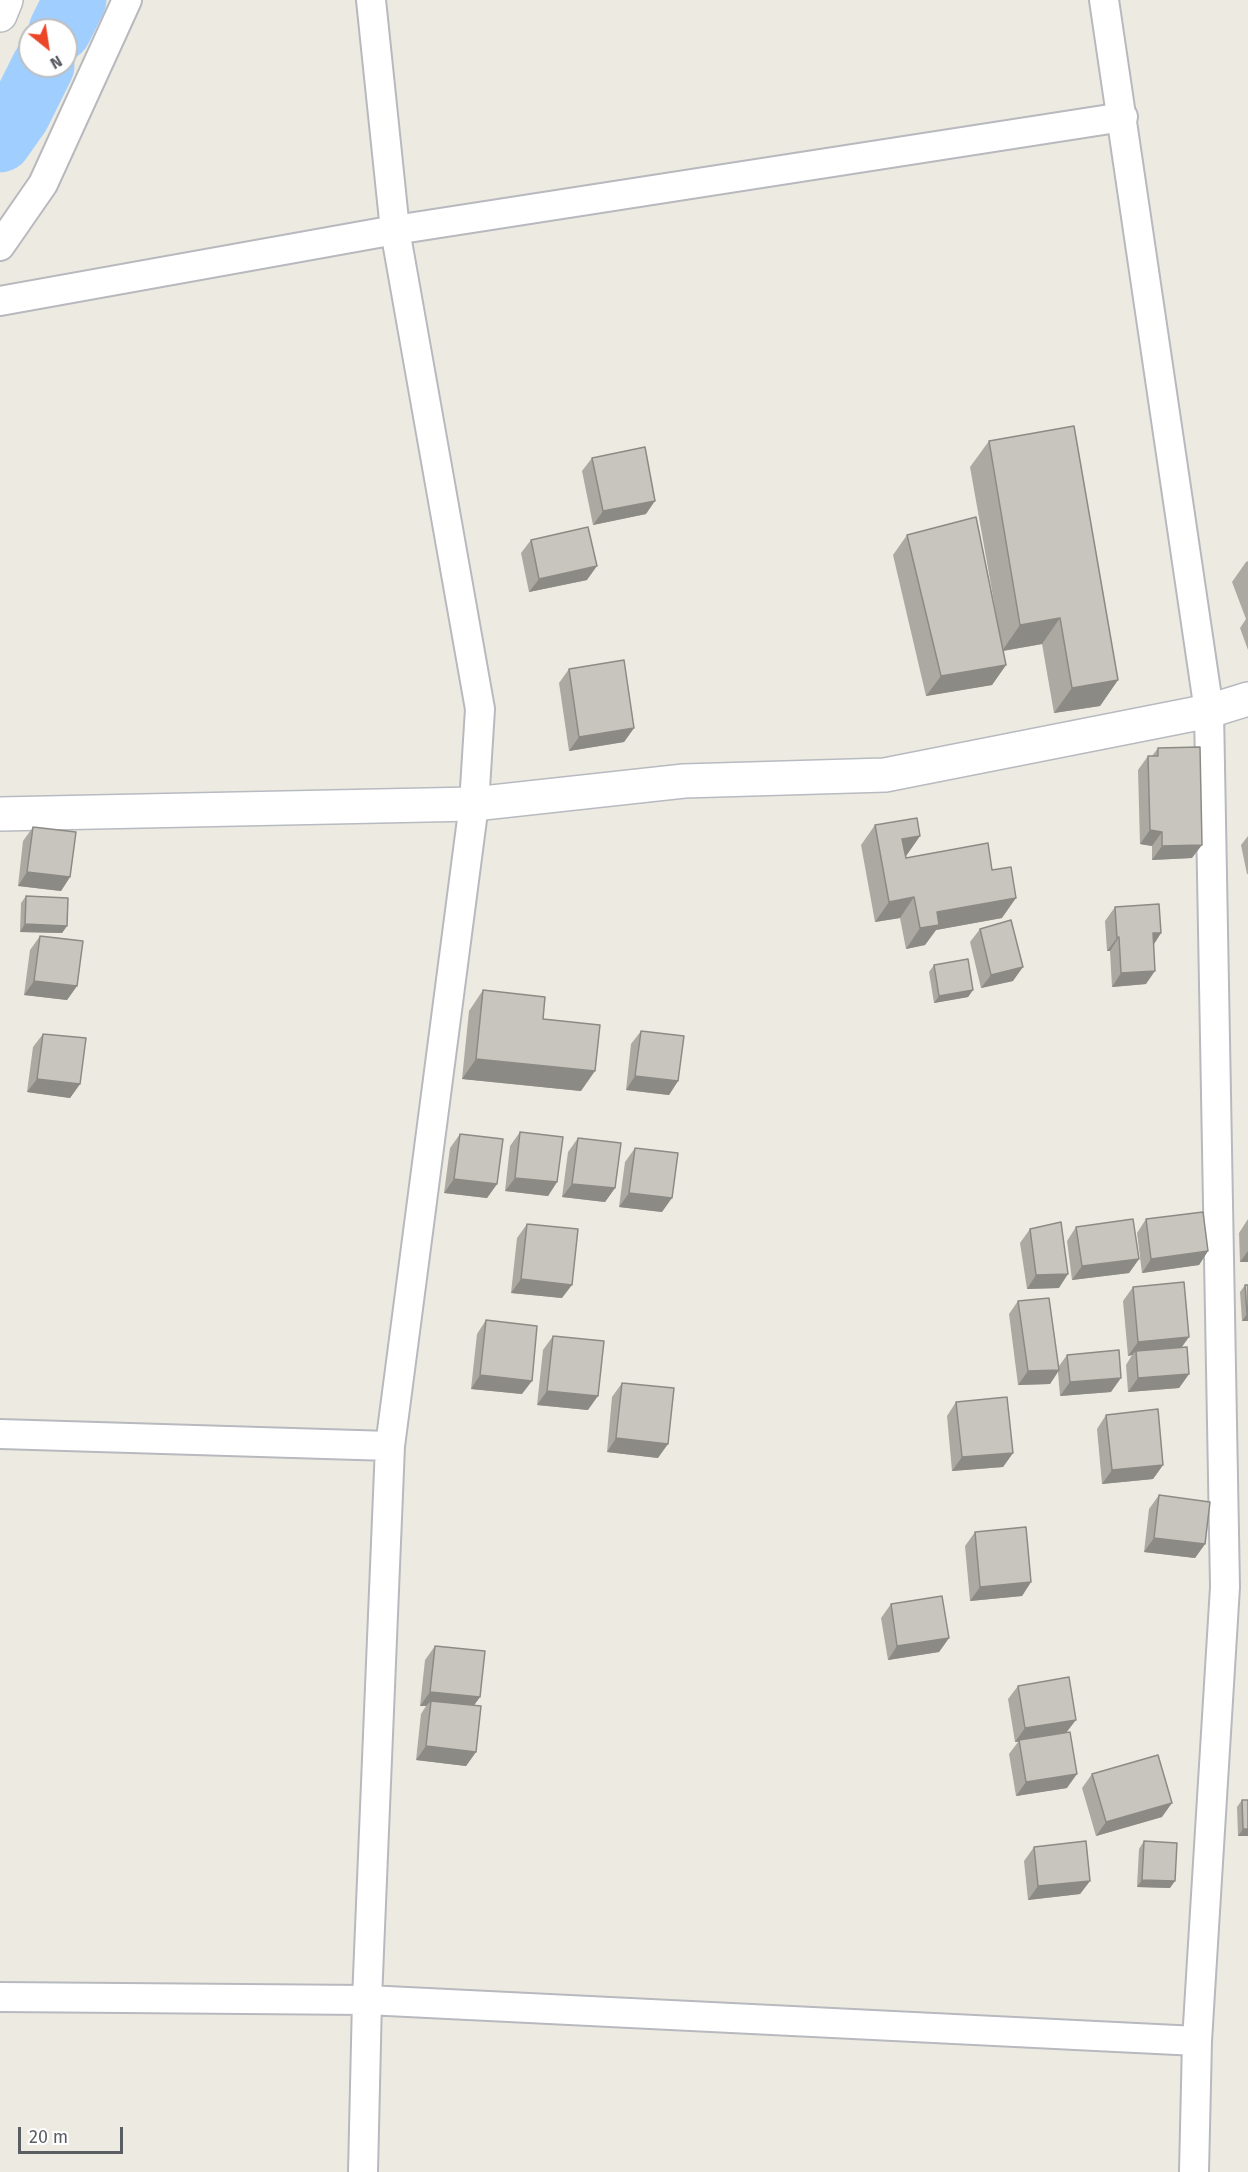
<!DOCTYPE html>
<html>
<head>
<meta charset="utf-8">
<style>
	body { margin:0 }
	#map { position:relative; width:1248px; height:2172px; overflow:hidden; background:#edebe1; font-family:"Fira Sans",sans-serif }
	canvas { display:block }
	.north { position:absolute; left:18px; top:18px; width:60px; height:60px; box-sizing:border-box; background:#fff; border:2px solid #bdbec0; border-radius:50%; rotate:150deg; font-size:16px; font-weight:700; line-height:24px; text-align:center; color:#5a5d62 }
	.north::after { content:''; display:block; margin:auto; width:21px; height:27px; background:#ec4628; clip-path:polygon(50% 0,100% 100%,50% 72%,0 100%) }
	.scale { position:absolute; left:18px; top:2127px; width:105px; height:27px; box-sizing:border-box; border:3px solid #5a5d62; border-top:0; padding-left:8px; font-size:18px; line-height:21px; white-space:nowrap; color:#5a5d62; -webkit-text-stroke:4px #fff; paint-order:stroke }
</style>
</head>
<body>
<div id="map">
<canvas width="1248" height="2172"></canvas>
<div class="north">N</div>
<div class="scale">20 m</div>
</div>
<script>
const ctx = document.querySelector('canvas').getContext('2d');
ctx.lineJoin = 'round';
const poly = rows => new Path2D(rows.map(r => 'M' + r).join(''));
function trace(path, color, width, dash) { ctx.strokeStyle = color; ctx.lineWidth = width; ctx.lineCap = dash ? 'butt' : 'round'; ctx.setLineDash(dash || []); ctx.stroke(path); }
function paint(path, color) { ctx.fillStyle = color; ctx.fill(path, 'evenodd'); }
const river = poly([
	[60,30,75,0],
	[0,141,19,114,43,66]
]);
const street = poly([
	[1104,0,1209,711,1225,1587,1197,2041,1194,2172],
	[0,246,43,184,127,0],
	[0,301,395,230,1123,117],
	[0,1434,390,1446],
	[0,1997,367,2000,1197,2041],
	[363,2172,367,2000,390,1446,474,804,480,709,395,230,371,0]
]);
const secondary = poly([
	[0,15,6,0],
	[0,814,474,804,684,781,885,775,1209,711,1248,699]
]);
const wall = poly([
	[989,441,1118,680,1100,706,1054,713,1042,644,1003,651,1006,665,992,685,926,696,893,555,907,535,997,619,970,467],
	[592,458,646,514,593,525,582,471],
	[531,540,587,580,529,592,521,553],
	[1248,561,1248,650,1240,628,1246,619,1232,582,1246,562],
	[569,669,634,728,624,742,569,751,559,683],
	[1158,748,1192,858,1152,860,1152,846,1140,844,1138,770,1148,756,1152,756],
	[875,825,920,836,906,856,906,858,992,870,1002,918,936,930,925,945,906,949,900,918,875,922,861,845],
	[33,827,70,877,61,891,18,886,23,841],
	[1248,836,1248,874,1247,874,1241,845],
	[26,896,67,926,62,933,20,932,21,903],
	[1115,907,1161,933,1154,944,1146,984,1112,987,1110,951,1107,951,1105,921],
	[980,929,1013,981,981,988,970,942],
	[40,936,77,986,67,1000,24,995,30,950],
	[934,965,973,990,968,997,934,1003,929,972],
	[483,990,543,1019,581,1091,462,1079,469,1011],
	[641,1031,678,1081,669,1095,626,1090,631,1044],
	[43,1034,80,1084,70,1098,27,1092,33,1047],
	[520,1132,557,1182,548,1196,505,1191,510,1146],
	[460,1134,497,1184,487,1198,444,1193,450,1148],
	[578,1138,615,1188,605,1202,562,1197,568,1152],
	[635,1148,662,1212,619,1207,625,1162],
	[1146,1219,1208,1251,1199,1265,1142,1273,1137,1233],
	[1248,1219,1248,1262,1240,1262,1239,1233],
	[527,1224,562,1298,511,1293,517,1238],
	[1076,1227,1139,1259,1129,1273,1072,1280,1067,1241],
	[1030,1229,1059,1288,1027,1289,1020,1243],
	[1245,1285,1248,1321,1242,1321,1240,1292],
	[1133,1287,1182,1347,1189,1374,1179,1388,1128,1392,1126,1365,1132,1355,1128,1356,1123,1301],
	[1018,1301,1059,1366,1067,1355,1111,1392,1060,1396,1058,1372,1050,1384,1018,1385,1009,1314],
	[486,1320,522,1394,471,1389,477,1334],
	[553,1336,588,1410,537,1405,543,1350],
	[622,1383,658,1458,607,1452,612,1397],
	[956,1402,1013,1453,1003,1467,952,1471,947,1416],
	[1106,1415,1163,1465,1153,1479,1102,1484,1097,1429],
	[1159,1495,1205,1544,1195,1558,1144,1552,1149,1509],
	[975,1532,1031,1582,1022,1596,970,1601,965,1546],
	[891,1604,949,1638,939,1652,888,1660,881,1618],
	[435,1646,480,1697,474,1705,476,1752,466,1766,416,1760,421,1714,426,1706,420,1706,425,1660],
	[1018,1686,1067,1732,1067,1788,1016,1796,1009,1754,1018,1742,1015,1742,1008,1699],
	[1092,1774,1162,1817,1096,1836,1082,1788],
	[1242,1800,1248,1836,1238,1836,1237,1807],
	[1144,1841,1170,1888,1137,1887,1139,1849],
	[1034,1847,1090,1881,1080,1894,1028,1900,1024,1861]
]);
const shadedWall = poly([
	[655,501,646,514,593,525,603,511],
	[597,566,587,580,529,592,539,579],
	[1060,618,1042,644,1002,651,1020,625],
	[1006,665,992,685,926,696,941,676],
	[1118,680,1100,706,1054,713,1072,688],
	[634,728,624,742,569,751,579,737],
	[1150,830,1162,832,1152,846,1140,844],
	[920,836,906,856,888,860,902,839],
	[1202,845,1192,858,1152,860,1162,846],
	[27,872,70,877,61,891,18,886],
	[914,897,900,918,875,922,889,902],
	[1016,898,1002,918,936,930,925,945,906,949,920,928,937,912],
	[25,924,67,926,62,933,20,932],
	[1153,933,1161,933,1152,947],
	[1119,937,1110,951,1107,951,1117,938],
	[1023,967,1013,981,981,988,991,975],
	[1155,971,1146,984,1112,987,1121,973],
	[34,981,77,986,67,1000,24,995],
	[973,990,968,997,934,1003,939,996],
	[476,1059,595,1071,581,1091,462,1079],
	[635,1076,678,1081,669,1095,626,1090],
	[37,1079,80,1084,70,1098,27,1092],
	[515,1178,557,1182,548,1196,505,1191],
	[454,1179,497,1184,487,1198,444,1193],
	[572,1184,615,1188,605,1202,562,1197],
	[629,1193,672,1198,662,1212,619,1207],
	[1208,1251,1199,1265,1142,1273,1151,1259],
	[1248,1251,1248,1262,1240,1262],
	[1139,1259,1129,1273,1072,1280,1082,1266],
	[1068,1274,1059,1288,1027,1289,1036,1275],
	[521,1279,572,1285,562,1298,511,1293],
	[1247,1314,1248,1314,1248,1321,1242,1321],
	[1189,1337,1179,1351,1136,1351,1132,1355,1128,1356,1138,1342],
	[1059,1370,1050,1384,1018,1385,1028,1371],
	[1189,1374,1179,1388,1128,1392,1138,1378],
	[480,1375,532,1381,522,1394,471,1389],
	[1121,1378,1111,1392,1060,1396,1070,1382],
	[547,1391,598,1396,588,1410,537,1405],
	[616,1438,668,1444,658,1458,607,1452],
	[1013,1453,1003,1467,952,1471,962,1457],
	[1163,1465,1153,1479,1102,1484,1112,1470],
	[1154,1538,1205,1544,1195,1558,1144,1552],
	[1031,1582,1022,1596,970,1601,980,1587],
	[949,1638,939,1652,888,1660,897,1646],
	[430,1692,480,1697,470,1711,431,1701,426,1706,420,1706],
	[1076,1720,1066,1733,1015,1742,1025,1728],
	[426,1746,476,1752,466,1766,416,1760],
	[1077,1774,1067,1788,1016,1796,1026,1782],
	[1172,1803,1162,1817,1096,1836,1106,1822],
	[1243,1829,1248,1829,1248,1836,1238,1836],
	[1142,1880,1175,1881,1170,1888,1137,1887],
	[1090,1881,1080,1894,1028,1900,1038,1886]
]);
const building = poly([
	[1074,426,1118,680,1072,688,1060,618,1020,625,989,441,1074,426],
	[645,447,655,501,603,511,592,458,645,447],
	[976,517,1006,665,941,676,907,535,976,517],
	[588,527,597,566,539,579,531,540,588,527],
	[624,660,634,728,579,737,569,669,624,660],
	[1200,747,1202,845,1162,846,1162,832,1150,830,1148,756,1158,756,1158,748,1200,747],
	[917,818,920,836,902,839,906,858,988,843,992,870,1011,867,1016,898,937,912,939,925,920,928,914,897,889,902,875,825,917,818],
	[33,827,76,832,70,877,27,872,33,827],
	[26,896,68,898,67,926,25,924,26,896],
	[1159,904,1161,933,1153,933,1155,971,1121,973,1119,937,1117,938,1115,907,1159,904],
	[1011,920,1023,967,991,975,980,929,1011,920],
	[40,936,83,941,77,986,34,981,40,936],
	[968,959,973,990,939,996,934,965,968,959],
	[483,990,545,997,543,1019,600,1025,595,1071,476,1059,483,990],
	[641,1031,684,1036,678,1081,635,1076,641,1031],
	[43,1034,86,1038,80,1084,37,1079,43,1034],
	[520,1132,563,1137,557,1182,515,1178,520,1132],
	[460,1134,503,1139,497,1184,454,1179,460,1134],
	[578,1138,621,1143,615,1188,572,1184,578,1138],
	[635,1148,678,1153,672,1198,629,1193,635,1148],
	[1203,1212,1208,1251,1151,1259,1146,1219,1203,1212],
	[1133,1219,1139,1259,1082,1266,1076,1227,1133,1219],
	[1061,1222,1068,1274,1036,1275,1030,1229,1061,1222],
	[527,1224,578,1229,572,1285,521,1279,527,1224],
	[1184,1282,1189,1337,1138,1342,1133,1287,1184,1282],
	[1245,1285,1248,1285,1248,1314,1247,1314,1245,1285],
	[1049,1298,1059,1370,1028,1371,1018,1301,1049,1298],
	[486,1320,537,1326,532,1381,480,1375,486,1320],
	[553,1336,604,1341,598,1396,547,1391,553,1336],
	[1187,1347,1189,1374,1138,1378,1136,1351,1187,1347],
	[1119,1350,1121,1378,1070,1382,1067,1355,1119,1350],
	[622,1383,674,1388,668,1444,616,1438,622,1383],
	[1007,1397,1013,1453,962,1457,956,1402,1007,1397],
	[1158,1409,1163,1465,1112,1470,1106,1415,1158,1409],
	[1159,1495,1210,1502,1205,1544,1154,1538,1159,1495],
	[1026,1527,1031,1582,980,1587,975,1532,1026,1527],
	[942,1596,949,1638,897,1646,891,1604,942,1596],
	[435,1646,485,1651,480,1697,430,1692,435,1646],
	[1069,1677,1076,1720,1025,1728,1018,1686,1069,1677],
	[431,1701,481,1706,476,1752,426,1746,431,1701],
	[1070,1732,1077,1774,1026,1782,1019,1740,1070,1732],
	[1158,1755,1172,1803,1106,1822,1092,1774,1158,1755],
	[1242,1800,1248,1800,1248,1829,1243,1829,1242,1800],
	[1086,1841,1090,1881,1038,1886,1034,1847,1086,1841],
	[1144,1841,1177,1843,1175,1881,1142,1880,1144,1841]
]);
trace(river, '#9fceff', 63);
trace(street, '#b7b9be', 32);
trace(secondary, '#b7bac0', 36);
trace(street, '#fff', 28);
trace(secondary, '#fff', 33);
paint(wall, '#aca9a3');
paint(shadedWall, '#8c8a85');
paint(building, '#c8c5be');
trace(building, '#8c8a85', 1.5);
</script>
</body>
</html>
